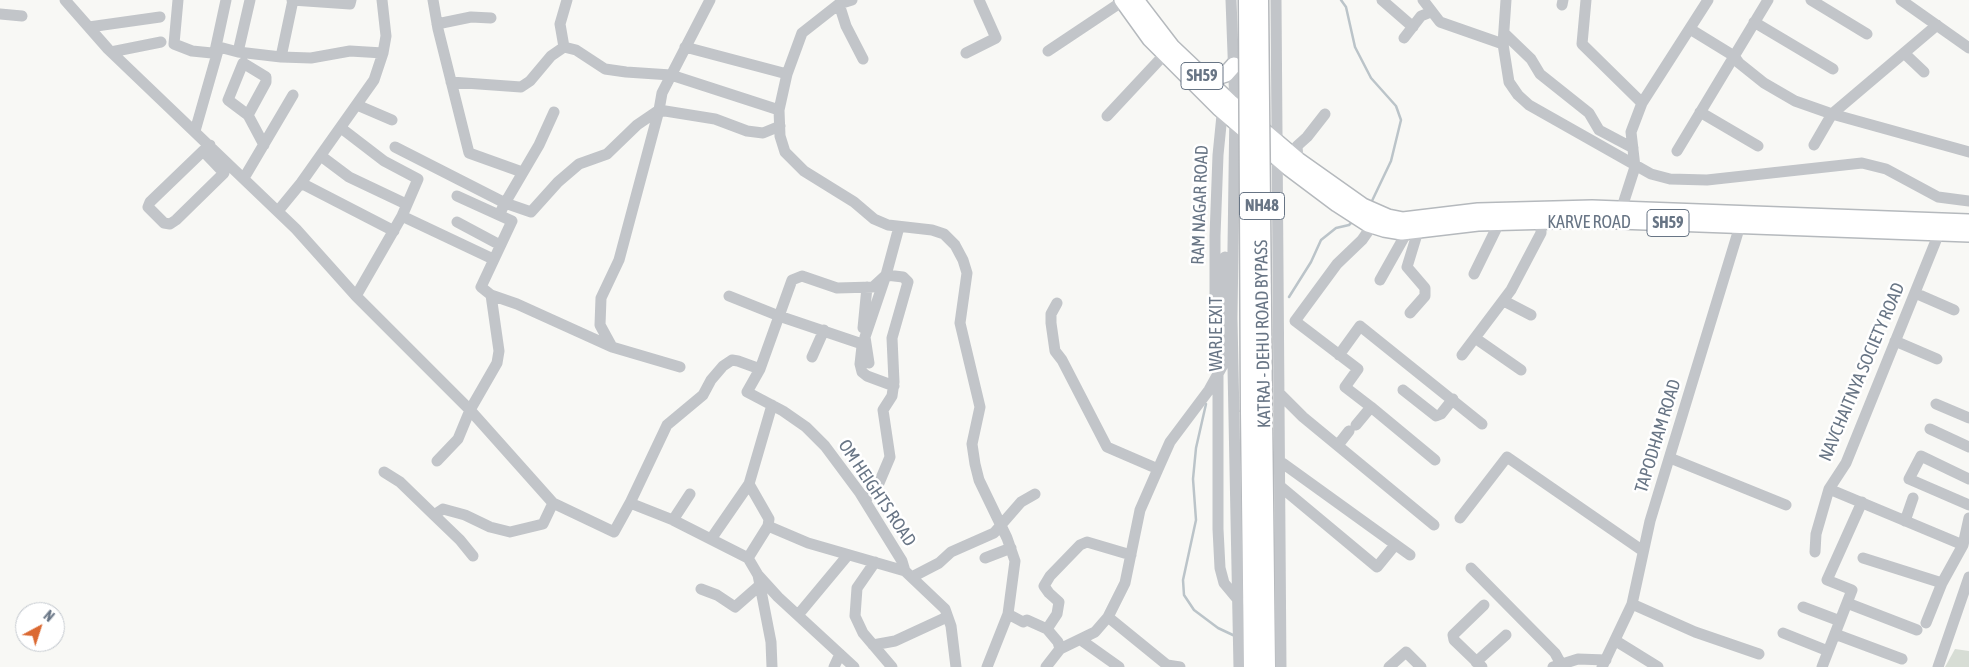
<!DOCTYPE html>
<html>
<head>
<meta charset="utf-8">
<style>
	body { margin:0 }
	#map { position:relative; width:1969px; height:667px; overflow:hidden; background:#f8f8f5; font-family:"Asap Condensed",sans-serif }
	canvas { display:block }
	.north { position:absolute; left:15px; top:602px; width:50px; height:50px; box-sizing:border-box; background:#fff; border:1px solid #c3c8ce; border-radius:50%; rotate:40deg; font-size:14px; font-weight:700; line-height:20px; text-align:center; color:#687585 }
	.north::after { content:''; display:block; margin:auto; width:18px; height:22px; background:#db6932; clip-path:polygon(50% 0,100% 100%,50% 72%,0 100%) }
</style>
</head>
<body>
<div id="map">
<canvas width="1969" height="667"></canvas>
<div class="north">N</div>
</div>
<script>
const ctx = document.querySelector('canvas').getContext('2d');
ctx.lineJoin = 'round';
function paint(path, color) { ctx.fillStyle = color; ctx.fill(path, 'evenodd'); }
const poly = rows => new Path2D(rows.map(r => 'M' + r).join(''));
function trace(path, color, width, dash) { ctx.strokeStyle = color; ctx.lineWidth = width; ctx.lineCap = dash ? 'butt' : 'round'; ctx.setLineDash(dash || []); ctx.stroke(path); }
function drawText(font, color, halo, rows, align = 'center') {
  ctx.font = font + ' "Asap Condensed",sans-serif'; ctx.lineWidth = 5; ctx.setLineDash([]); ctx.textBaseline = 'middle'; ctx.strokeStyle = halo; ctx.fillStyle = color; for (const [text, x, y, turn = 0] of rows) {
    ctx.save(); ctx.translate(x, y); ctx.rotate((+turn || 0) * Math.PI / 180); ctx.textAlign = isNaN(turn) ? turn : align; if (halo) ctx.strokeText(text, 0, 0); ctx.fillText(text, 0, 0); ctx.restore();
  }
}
const green = poly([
	[1955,649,1969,651,1969,667,1945,667]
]);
const stream = poly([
	[1341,0,1346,7,1355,47,1371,78,1396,106,1401,120,1391,161,1371,203],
	[1289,297,1311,262,1321,240,1336,228,1349,225,1353,221],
	[1206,404,1196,448,1193,479,1196,520,1183,580,1184,595,1194,610,1218,628,1235,636]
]);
const minor = poly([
	[65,0,108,49,296,229,356,296,470,410,553,503,614,532,630,503,673,520,748,558,768,526,808,543,905,571,945,609,951,626,956,667],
	[178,0,174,44,192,51,212,53,215,51,226,0],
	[250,0,238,52,281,57,293,0],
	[292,0,350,4,351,0],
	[433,0,438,29,469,153,522,172],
	[852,0,839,4,802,33,787,74,779,110,780,136,785,152,804,171,854,202,874,219,888,225,932,230,944,234,955,245,963,260,967,273,960,323,980,407,972,444,975,464,979,480,1007,538,1015,561,1008,614,987,667],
	[1231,0,1235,106,1232,318,1239,667],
	[1276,0,1281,667],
	[1382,0,1413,27],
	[1423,0,1440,22,1503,44],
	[1506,0,1503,44,1509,82,1518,95,1529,105,1651,174,1670,179,1707,180,1862,163,1886,169,1938,197,1969,201],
	[1586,0,1582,44,1642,103],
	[1811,0,1867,34],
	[1901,0,1969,48],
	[839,4,846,26,863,59],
	[1562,5,1563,0],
	[0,14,22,16],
	[1754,22,1833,69],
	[437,24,471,17,491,18],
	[89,27,160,17],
	[1690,29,1734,56,1739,63,1764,83,1795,101,1832,114,1969,152],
	[1505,34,1531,59,1540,74,1589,113,1599,130,1633,148],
	[1404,38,1421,16,1431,12],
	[564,47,560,24,567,0],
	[685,47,787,74],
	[1048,51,1123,1],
	[111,52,161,42],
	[966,53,996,38,979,0],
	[1904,53,1924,72],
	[281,57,311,58,350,51,383,53],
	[451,82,521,87,530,81,551,56,564,47,576,50,605,69,626,72,671,75,779,110],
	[357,105,392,120],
	[1223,105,1218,155,1215,236,1215,362,1218,373,1218,529,1220,568,1224,583,1239,601],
	[1700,112,1758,146],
	[248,115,228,100,243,63,266,77,266,82,248,115,264,145],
	[1107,116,1164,55],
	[341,128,384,161,418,179,402,216,356,296],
	[195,131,219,47,238,52],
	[1814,145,1832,114,1937,25],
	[395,147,505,203,539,145,554,112],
	[203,151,224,173,176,220,170,224,164,223,148,207,150,202,203,151,207,148,210,145],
	[1677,151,1768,0],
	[321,156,349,177,406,204],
	[1298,160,1297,146,1307,137,1325,114],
	[244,178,293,95],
	[301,183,394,231],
	[278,211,301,183,374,80,383,53,386,36,382,0],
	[499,215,505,203,531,212,558,182,579,164,607,154,637,125,659,110,715,119,747,131,763,133,780,126],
	[402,216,493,259],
	[1623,217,1624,201,1635,167,1631,132,1642,103,1708,0],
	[457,222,500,245],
	[899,227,886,275,873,287,837,288,802,276,792,280,760,369,747,392,783,411,806,427,825,446,860,493,902,561,905,571],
	[1474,274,1499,223],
	[1380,280,1407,232],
	[1915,293,1954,310],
	[491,295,517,304,612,347,680,367],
	[729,296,779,316,862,344],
	[1504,301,1531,315],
	[1057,303,1051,314,1051,323,1055,351,1062,360,1107,447,1158,469],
	[1410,313,1425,296,1425,288,1407,267,1418,231],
	[863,328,867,287],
	[1475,338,1521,370],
	[1895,341,1937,359],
	[862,346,860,364,862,372,867,376,894,386],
	[612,347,600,325,601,298,619,260,659,110,662,93,710,0],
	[1339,355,1360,326,1482,424],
	[1462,355,1511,290,1541,233,1541,214],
	[812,357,824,330],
	[1403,390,1436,416,1441,414,1453,399],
	[1281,395,1303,417,1434,525],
	[1936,404,1969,418],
	[1371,407,1345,387,1358,369,1295,321,1337,264,1362,240,1376,220],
	[1356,425,1371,407,1435,460],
	[1930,429,1969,447],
	[1338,445,1349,431],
	[1670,458,1786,505],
	[437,461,458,439,470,410,497,363,499,351,491,295,481,287,512,221,457,196],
	[1281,462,1410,555],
	[384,472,400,482,434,515,443,509,465,515,490,527,510,532,543,524,553,503],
	[1969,479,1921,456,1909,479,1969,505],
	[1281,487,1377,567,1395,545],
	[1829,489,1963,545],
	[865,501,879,483,890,457,883,410,892,396,894,382,892,338,908,282,903,277,886,275,865,337,869,363],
	[630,503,667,425,703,395,711,380,723,366,732,360,738,361,760,369],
	[434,515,460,540,473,556],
	[1460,518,1507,457,1643,551],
	[673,520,690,494],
	[1905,521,1913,498],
	[768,526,769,519,749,484,772,405],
	[711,539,749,484],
	[1815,552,1816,534,1829,489,1846,463,1939,233,1940,225],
	[748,558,758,575,778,597,854,667],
	[985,558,1011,548],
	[1863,558,1942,583],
	[875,562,857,588,855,616,863,633,892,667],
	[1471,568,1555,653,1561,664],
	[758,575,771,642,772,667],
	[912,577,939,563,951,552,994,533,1021,502,1035,494],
	[701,589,717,595,735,607,759,586],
	[1847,603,1917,630],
	[1632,604,1695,632,1759,654],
	[1803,607,1840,621],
	[1008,614,1023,622,1027,620,1047,629,1058,642,1060,649],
	[798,615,848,555],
	[1108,617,1167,665,1180,667],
	[1926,623,1942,583,1963,545,1969,518],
	[1047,629,1057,614,1059,602,1049,593,1044,586,1050,576,1080,545,1087,542,1131,555],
	[1783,633,1828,651],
	[1835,634,1902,659],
	[1081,640,1119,667],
	[1616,641,1658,667],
	[873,645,895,641,947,617],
	[1476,662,1506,635],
	[834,667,840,654],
	[1046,667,1060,649,1095,632,1108,617,1125,583,1140,510,1158,469,1170,442,1209,390,1224,363,1225,257],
	[1389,667,1406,652,1421,667],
	[1482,667,1454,640,1453,635,1484,605],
	[1553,667,1578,659,1606,660],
	[1602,667,1632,604,1650,521,1742,219],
	[1822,667,1852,590,1827,580,1862,502],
	[1938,667,1969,577]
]);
const major = poly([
	[1122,0,1150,39,1219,108,1289,168,1337,204,1368,224,1384,229,1402,232,1478,223,1592,220,1969,234],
	[1136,0,1172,47,1230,102,1298,160,1363,206,1388,217,1403,220,1478,211,1592,208,1969,222],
	[1207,80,1226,74,1234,65]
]);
const highway = poly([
	[1249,412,1252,667],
	[1264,412,1267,667]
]);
const highwayBridge = poly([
	[1247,0,1249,412],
	[1260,0,1264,412]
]);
const shields = [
	[1202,76,42],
	[1262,206,45],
	[1668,223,42]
];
const shieldNames = [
	["SH59",1202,76],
	["NH48",1262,206],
	["SH59",1668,223]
];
const streetNames = [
	["RAM NAGAR ROAD",1200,205,-88],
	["KARVE ROAD",1589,222],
	["WARJE EXIT",1216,334,-90],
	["KATRAJ - DEHU ROAD BYPASS",1263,334,-91],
	["NAVCHAITNYA SOCIETY ROAD",1862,372,-67],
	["TAPODHAM ROAD",1658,436,-73],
	["OM HEIGHTS ROAD",877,493,56]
];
paint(green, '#d7ddd5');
trace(stream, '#bbc4c9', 2.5);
trace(major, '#b5b9bd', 18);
trace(highway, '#b5b8bc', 19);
trace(minor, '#c2c5c9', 11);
trace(major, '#fff', 15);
trace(highway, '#fff', 16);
trace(highwayBridge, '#b5b8bc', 19, []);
trace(highwayBridge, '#fff', 16);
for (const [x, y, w] of shields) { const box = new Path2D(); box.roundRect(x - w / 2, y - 13.5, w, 27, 4); ctx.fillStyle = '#fff'; ctx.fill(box); trace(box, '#687585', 1); }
drawText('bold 16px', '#687585', null, shieldNames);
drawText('18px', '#687585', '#fff', streetNames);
</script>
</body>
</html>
